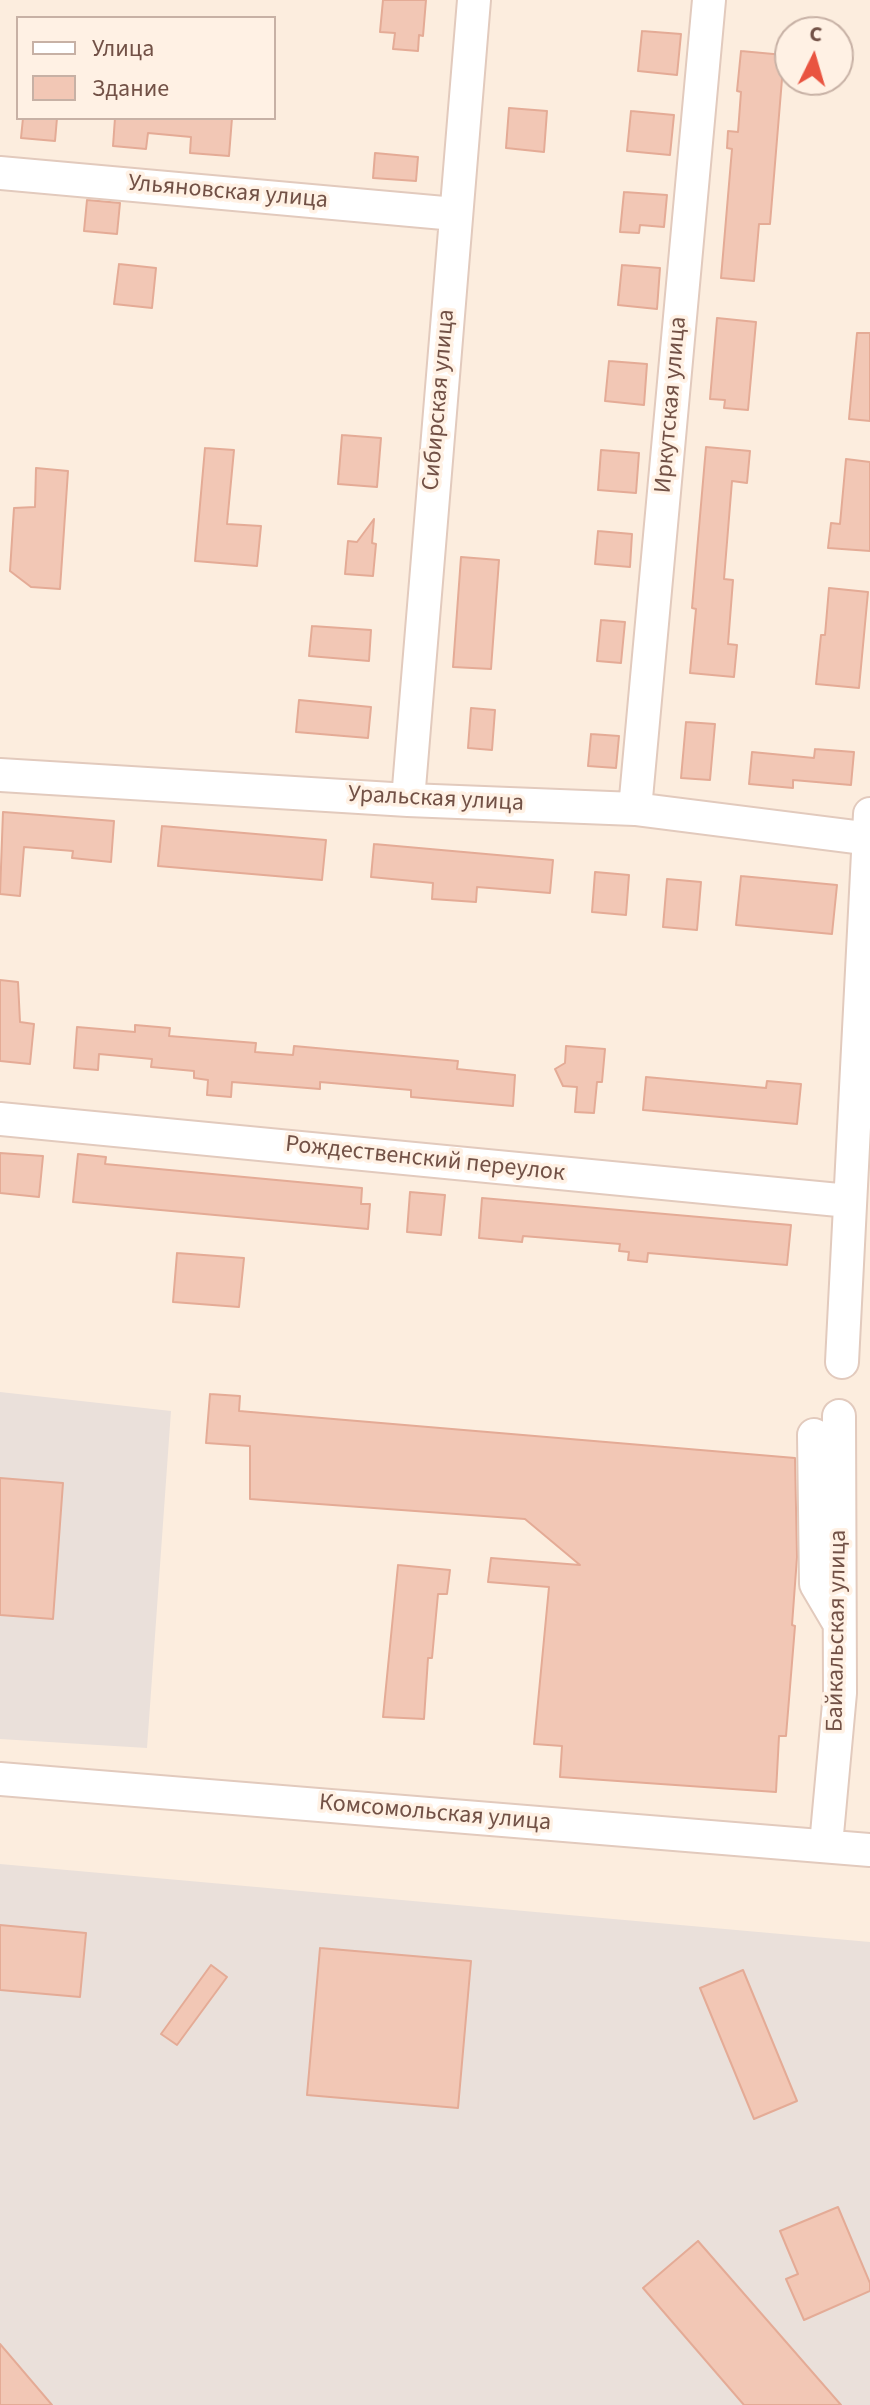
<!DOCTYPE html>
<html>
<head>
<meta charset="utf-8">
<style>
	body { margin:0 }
	#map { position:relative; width:870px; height:2405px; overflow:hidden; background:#fcedde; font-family:"Source Sans 3",sans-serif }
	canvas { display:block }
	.legend { position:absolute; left:16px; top:16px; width:260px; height:104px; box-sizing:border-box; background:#fff1e4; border:2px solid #c7b1a5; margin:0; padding:10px 14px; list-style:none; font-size:24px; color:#725146 }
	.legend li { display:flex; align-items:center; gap:16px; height:40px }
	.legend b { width:40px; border:2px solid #c7b1a5 }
	.north { position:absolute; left:774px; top:16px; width:80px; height:80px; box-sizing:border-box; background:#fff1e4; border:2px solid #c7b1a5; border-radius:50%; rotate:5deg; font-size:22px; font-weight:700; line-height:32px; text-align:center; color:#725146 }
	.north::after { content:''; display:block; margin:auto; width:28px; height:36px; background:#e95440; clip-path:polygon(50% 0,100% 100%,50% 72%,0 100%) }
</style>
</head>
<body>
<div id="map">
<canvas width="870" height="2405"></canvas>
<ul class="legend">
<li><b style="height:10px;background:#fff"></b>Улица</li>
<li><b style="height:22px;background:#f2c7b5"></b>Здание</li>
</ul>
<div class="north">С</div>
</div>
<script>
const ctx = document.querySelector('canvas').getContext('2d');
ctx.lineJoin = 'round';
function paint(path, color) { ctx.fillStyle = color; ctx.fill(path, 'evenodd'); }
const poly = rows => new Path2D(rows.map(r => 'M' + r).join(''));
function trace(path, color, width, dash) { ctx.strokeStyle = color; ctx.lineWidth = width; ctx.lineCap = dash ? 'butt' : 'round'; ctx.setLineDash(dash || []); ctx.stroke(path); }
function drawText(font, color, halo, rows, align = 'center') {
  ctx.font = font + ' "Source Sans 3",sans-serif'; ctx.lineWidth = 7; ctx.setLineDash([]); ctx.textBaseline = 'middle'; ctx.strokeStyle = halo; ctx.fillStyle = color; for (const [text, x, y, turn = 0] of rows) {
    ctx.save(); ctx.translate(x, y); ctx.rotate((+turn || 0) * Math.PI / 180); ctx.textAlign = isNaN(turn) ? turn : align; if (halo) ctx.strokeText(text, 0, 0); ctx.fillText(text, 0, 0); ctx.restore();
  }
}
const industrial = poly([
	[0,1392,171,1411,147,1748,0,1739],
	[0,1864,870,1942,870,2405,0,2405]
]);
const building = poly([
	[383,0,426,0,423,36,419,35,418,51,393,49,395,33,380,32,383,0],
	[642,31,681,34,677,75,638,71,642,31],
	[741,51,784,55,770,224,759,224,754,281,721,278,732,149,727,148,728,131,738,132,741,92,737,91,741,51],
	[509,108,547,111,544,152,506,148,509,108],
	[631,111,674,115,670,155,627,151,631,111],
	[23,118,57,118,55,141,21,138,23,118],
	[115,118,232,118,229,156,190,153,191,137,148,133,146,149,113,146,115,118],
	[375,153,418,157,416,181,373,178,375,153],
	[624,192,667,195,664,227,640,225,639,233,620,232,624,192],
	[87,200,120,203,117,234,84,231,87,200],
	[119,264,156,268,152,308,114,304,119,264],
	[622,265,660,268,657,309,618,305,622,265],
	[717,318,756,322,748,410,724,408,725,400,710,399,717,318],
	[857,333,870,333,870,421,849,419,857,333],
	[609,361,647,364,644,405,605,401,609,361],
	[342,435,381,438,377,487,338,484,342,435],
	[706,447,750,451,747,483,732,481,724,579,733,580,728,644,737,645,734,677,690,673,696,609,692,608,706,447],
	[205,448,234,450,227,524,261,526,257,566,195,561,205,448],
	[601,450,639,453,636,493,598,490,601,450],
	[846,459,870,462,870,551,828,548,831,523,840,524,846,459],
	[36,468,68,471,60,589,31,587,10,571,14,508,35,507,36,468],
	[374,519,372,543,376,544,373,576,345,574,348,541,357,542,374,519],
	[598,531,632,534,630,567,595,564,598,531],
	[461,557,499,560,491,669,453,667,461,557],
	[829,588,868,592,859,688,816,684,821,635,825,635,829,588],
	[601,620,625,622,621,663,597,661,601,620],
	[312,626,371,630,369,661,309,656,312,626],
	[299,700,371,707,368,738,296,732,299,700],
	[471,708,495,710,492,750,468,748,471,708],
	[686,722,715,724,710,780,681,778,686,722],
	[591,734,619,736,616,768,588,766,591,734],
	[815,749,854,752,851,785,793,780,793,788,749,784,752,752,814,758,815,749],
	[3,812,114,821,111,862,72,858,73,851,24,847,20,896,0,894,3,812],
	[162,826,326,840,322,880,158,866,162,826],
	[374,844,553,860,550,893,477,887,476,902,432,899,433,883,371,877,374,844],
	[595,872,629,875,626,915,592,912,595,872],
	[741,876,837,885,832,934,736,925,741,876],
	[667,879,701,882,697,930,663,927,667,879],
	[0,980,18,982,20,1022,34,1024,30,1064,0,1061,0,980],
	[135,1025,170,1028,169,1036,256,1043,255,1052,293,1055,294,1046,458,1061,457,1069,515,1075,513,1106,411,1097,411,1090,320,1082,320,1089,232,1082,231,1097,207,1095,208,1080,194,1078,194,1071,151,1067,152,1059,99,1054,98,1070,74,1068,77,1027,135,1032,135,1025],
	[566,1046,605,1049,602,1082,597,1082,594,1113,575,1112,577,1087,563,1086,555,1069,565,1063,566,1046],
	[646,1077,766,1088,767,1081,801,1084,797,1124,643,1110,646,1077],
	[0,1153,43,1156,39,1197,0,1193,0,1153],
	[78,1154,106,1157,105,1164,362,1188,361,1204,370,1204,368,1229,73,1202,78,1154],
	[410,1192,445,1195,441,1235,407,1232,410,1192],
	[482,1198,791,1225,787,1265,648,1253,647,1262,628,1260,629,1252,619,1251,620,1244,523,1236,522,1242,479,1238,482,1198],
	[177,1253,244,1258,239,1307,173,1302,177,1253],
	[210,1394,240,1396,239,1411,795,1458,797,1557,792,1625,795,1626,786,1736,779,1736,776,1792,560,1777,562,1746,534,1744,549,1587,488,1582,491,1558,580,1565,525,1519,250,1499,250,1446,206,1443,210,1394],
	[0,1478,63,1483,53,1619,0,1615,0,1478],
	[398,1565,450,1570,447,1594,438,1594,432,1658,428,1658,424,1719,383,1717,398,1565],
	[0,1925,86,1933,80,1997,0,1990,0,1925],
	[320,1948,471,1961,458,2108,307,2095,320,1948],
	[211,1965,227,1977,177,2045,161,2034,211,1965],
	[743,1970,797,2101,754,2119,700,1988,743,1970],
	[838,2207,870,2283,870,2291,804,2320,786,2279,798,2274,780,2231,838,2207],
	[698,2241,841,2405,744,2405,643,2288,698,2241],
	[0,2344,52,2405,0,2405,0,2344]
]);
const minor = poly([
	[0,173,455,214],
	[0,775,408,800,635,809,870,839],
	[408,800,474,0],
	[635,809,709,0],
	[0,1119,849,1201],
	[842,1362,870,814],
	[814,1435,816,1584,839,1623],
	[0,1779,870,1850],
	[826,1845,840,1693,839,1416]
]);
const streetNames = [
	["Ульяновская улица",228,193,5],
	["Сибирская улица",440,400,-85],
	["Иркутская улица",672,405,-85],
	["Уральская улица",436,800,3],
	["Рождественский переулок",425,1160,6],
	["Байкальская улица",838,1631,-89],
	["Комсомольская улица",435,1814,5]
];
paint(industrial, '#eae0da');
paint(building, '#f2c7b5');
trace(building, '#e4ab96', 2);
trace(minor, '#e2cabd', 36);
trace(minor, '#fff', 32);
drawText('24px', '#725146', '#fff1e4', streetNames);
</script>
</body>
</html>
